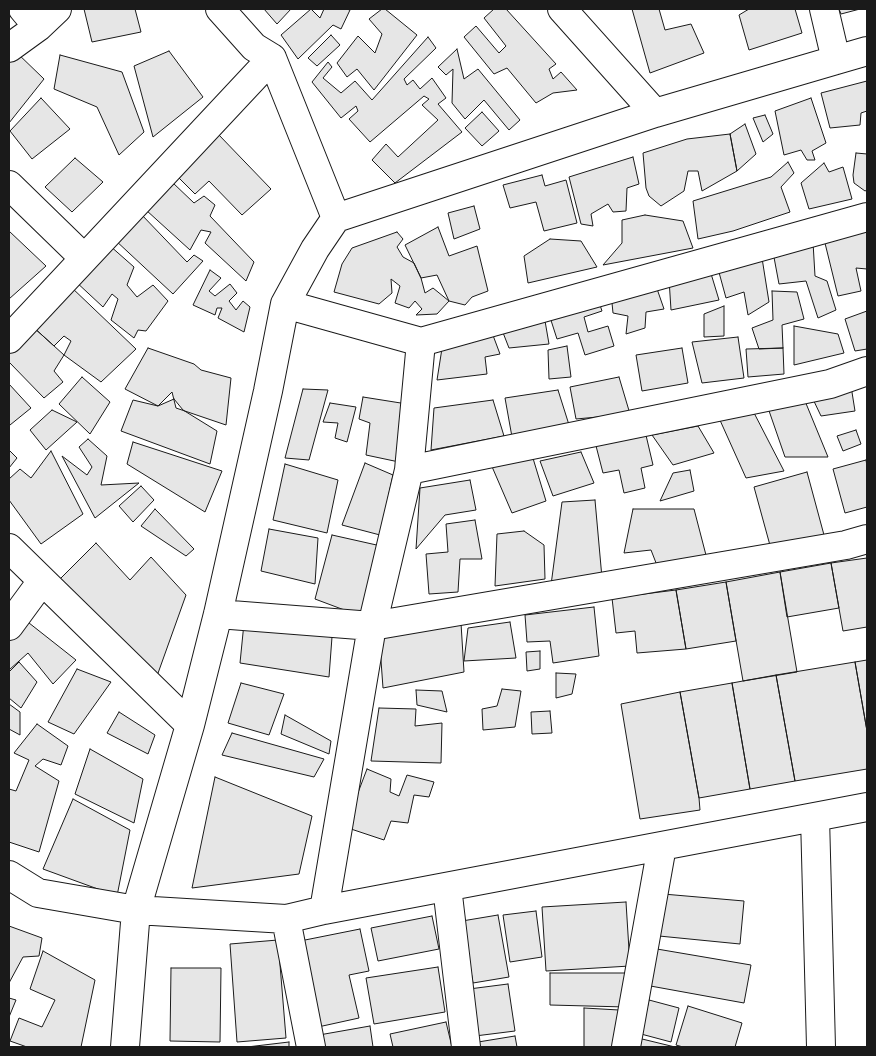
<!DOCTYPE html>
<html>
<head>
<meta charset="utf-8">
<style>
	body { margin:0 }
	#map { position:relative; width:876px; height:1056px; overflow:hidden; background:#fff; font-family:"Roboto Condensed",sans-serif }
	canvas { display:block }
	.frame { position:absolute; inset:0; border:10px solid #1a1a1a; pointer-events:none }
</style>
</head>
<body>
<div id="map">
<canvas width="876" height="1056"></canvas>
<div class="frame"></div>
</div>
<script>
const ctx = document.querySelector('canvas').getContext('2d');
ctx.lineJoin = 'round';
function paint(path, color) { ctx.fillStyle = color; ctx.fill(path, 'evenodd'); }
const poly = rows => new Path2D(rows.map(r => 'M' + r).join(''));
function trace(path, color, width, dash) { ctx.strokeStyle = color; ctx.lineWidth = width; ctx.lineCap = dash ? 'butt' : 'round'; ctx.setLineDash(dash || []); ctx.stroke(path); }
const building = poly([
	[84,9,135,9,141,32,92,42,84,9],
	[264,9,291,9,277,24,264,9],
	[311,9,320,18,324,9,346,9,350,10,341,29,333,25,298,59,281,35,311,9],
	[382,9,385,9,417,35,374,90,357,69,347,77,337,63,358,36,375,53,382,34,369,19,382,9],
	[494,9,506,9,556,64,549,69,553,79,561,72,577,90,553,93,536,103,507,68,494,74,464,37,476,26,499,53,506,46,484,18,494,9],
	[632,9,659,9,665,30,691,24,704,53,650,73,632,9],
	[749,9,795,9,802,33,749,50,739,15,749,9],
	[839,9,860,9,841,14,839,9],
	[331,35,340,45,317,66,308,58,331,35],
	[428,37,436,48,404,79,407,85,413,80,420,89,432,78,446,98,438,104,462,132,395,183,372,160,386,144,398,157,438,120,422,105,429,99,424,96,370,142,349,119,358,111,356,106,341,118,312,82,328,62,332,67,323,78,341,93,355,81,372,100,428,37],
	[457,49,464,79,478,69,520,120,509,130,484,100,465,119,452,103,453,69,446,75,438,67,457,49],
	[14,50,44,79,9,123,9,55,14,50],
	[169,51,203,97,153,137,134,66,169,51],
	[60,55,122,72,144,132,119,155,97,107,54,89,60,55],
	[867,81,867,111,861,113,860,125,830,128,821,93,867,81],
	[41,98,70,129,32,159,10,131,41,98],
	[811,98,826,143,812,151,815,160,807,160,801,150,784,155,775,111,811,98],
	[482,112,499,131,482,146,465,128,482,112],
	[765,115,773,134,763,142,753,118,765,115],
	[745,124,756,154,737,171,730,134,745,124],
	[218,134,271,189,242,215,209,181,195,194,175,174,218,134],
	[730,134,737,171,702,191,698,171,688,171,684,191,661,206,649,196,646,188,643,153,687,139,730,134],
	[856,153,867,154,867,190,865,191,854,183,853,175,856,153],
	[633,157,639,184,627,188,626,211,613,212,608,204,591,214,593,226,581,224,569,177,633,157],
	[75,158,103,182,72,212,45,187,75,158],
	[788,162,794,173,781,187,790,212,733,231,698,239,693,201,771,177,788,162],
	[824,163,829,172,843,167,852,199,809,209,801,183,824,163],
	[542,175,545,186,566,180,577,223,544,231,536,202,510,208,503,185,542,175],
	[172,182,194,203,204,196,215,205,210,216,254,262,246,281,205,243,211,232,201,230,190,250,146,210,172,182],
	[474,206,480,229,454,239,448,213,474,206],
	[140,213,187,262,194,255,203,261,173,294,114,239,140,213],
	[645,215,683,221,693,248,603,265,622,243,622,220,645,215],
	[438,227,449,256,477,246,488,291,472,297,465,305,449,301,437,275,421,278,405,245,438,227],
	[867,228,867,269,856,268,861,291,838,296,823,235,867,228],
	[9,231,46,266,9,299,9,231],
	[397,232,403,239,397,247,403,257,414,263,421,278,425,293,433,288,449,301,437,314,416,315,422,309,415,301,409,308,395,303,400,286,391,279,392,293,379,304,334,292,342,264,352,248,397,232],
	[550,239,581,241,597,267,528,283,524,256,550,239],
	[813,242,815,276,827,281,836,310,818,318,806,281,779,284,773,252,813,242],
	[109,245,134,267,127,285,137,297,153,285,168,301,146,331,138,330,134,338,111,320,118,299,112,294,103,307,74,280,109,245],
	[762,258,769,302,748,315,744,292,726,298,717,265,762,258],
	[709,267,719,300,671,310,669,279,709,267],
	[210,270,221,278,209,291,215,296,230,284,237,293,229,301,236,310,243,301,250,307,244,332,218,318,222,308,217,308,215,315,193,305,210,270],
	[655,283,664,309,646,312,645,328,626,334,628,316,613,313,611,293,655,283],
	[70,286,136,349,101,382,64,355,71,341,64,336,54,346,32,326,70,286],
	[772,291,797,292,804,319,782,325,783,348,759,349,752,328,773,320,772,291],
	[597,296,602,311,584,317,588,332,608,326,614,346,585,355,578,333,557,339,548,311,597,296],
	[724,306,724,336,704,337,704,314,724,306],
	[867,311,867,349,855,351,845,319,867,311],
	[544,315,549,344,509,348,500,325,544,315],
	[32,326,64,355,54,371,63,382,44,398,9,362,9,351,32,326],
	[794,326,838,334,844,353,794,365,794,326],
	[491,330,500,354,485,357,487,374,437,380,443,342,491,330],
	[738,337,744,378,702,383,692,342,738,337],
	[567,346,571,377,549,379,548,350,567,346],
	[148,348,194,364,201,370,231,378,226,425,176,408,172,392,158,406,125,389,148,348],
	[682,348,688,383,642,391,636,355,682,348],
	[783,348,784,374,748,377,746,349,783,348],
	[82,377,110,402,90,434,59,404,82,377],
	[619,377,630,414,576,419,570,387,619,377],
	[9,384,31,408,10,425,9,424,9,384],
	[851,386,855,411,821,416,811,395,851,386],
	[303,389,328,390,309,460,285,458,303,389],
	[558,390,570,428,512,437,505,398,558,390],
	[363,397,407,404,399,462,366,455,370,423,359,419,363,397],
	[174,399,183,410,217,431,210,464,121,431,133,400,158,406,174,399],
	[493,400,504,436,431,450,434,408,493,400],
	[805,401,828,457,785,457,767,405,805,401],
	[330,403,356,407,347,442,335,438,338,423,323,422,330,403],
	[752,409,784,471,746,478,719,418,752,409],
	[52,410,77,422,46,450,30,430,52,410],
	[698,426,714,453,673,465,652,435,698,426],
	[856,430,861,444,843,451,837,436,856,430],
	[645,431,653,465,641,468,645,488,624,493,619,470,603,473,595,442,645,431],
	[88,439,107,456,101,485,139,483,95,518,62,456,87,475,92,467,79,447,88,439],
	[133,442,222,471,205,512,127,464,133,442],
	[9,450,17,458,9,468,9,450],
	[51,451,83,514,41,544,9,500,9,479,20,469,31,478,51,451],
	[581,452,594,483,553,496,540,461,581,452],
	[532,455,546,501,512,513,490,462,532,455],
	[866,460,867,466,867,507,845,513,833,469,866,460],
	[365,463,393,475,380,535,342,525,365,463],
	[285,464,338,480,327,533,273,520,285,464],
	[690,470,694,491,660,501,673,473,690,470],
	[807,472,824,535,771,549,754,487,807,472],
	[470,480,476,510,445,515,416,549,420,488,470,480],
	[141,486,154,500,133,522,119,506,141,486],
	[595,500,602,578,551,585,562,502,595,500],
	[155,509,194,549,186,556,141,526,155,509],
	[633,509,694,509,707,559,658,568,651,550,624,553,633,509],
	[475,520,482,559,460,559,458,592,429,594,426,554,448,552,446,524,475,520],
	[269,529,318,538,315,584,261,571,269,529],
	[524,531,544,545,545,579,495,586,497,534,524,531],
	[332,535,381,546,363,617,315,599,332,535],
	[96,543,130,580,151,557,186,595,157,676,59,580,96,543],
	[867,558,867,627,843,631,831,563,867,558],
	[831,563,839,608,787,617,780,572,831,563],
	[780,572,797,672,743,681,726,582,780,572],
	[726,582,736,641,686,649,676,590,726,582],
	[676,590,686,649,637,653,635,631,616,633,612,598,676,590],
	[594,607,599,656,553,663,550,641,527,642,525,615,594,607],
	[24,619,76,660,53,684,28,653,9,670,9,638,24,619],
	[510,622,516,658,464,661,468,628,510,622],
	[244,623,332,637,329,677,240,663,244,623],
	[461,623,464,672,383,688,379,633,461,623],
	[540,651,540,669,527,671,526,652,540,651],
	[867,660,867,731,855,662,867,660],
	[19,662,37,682,21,708,9,698,9,672,19,662],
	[855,662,867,731,867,769,795,781,776,675,855,662],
	[77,669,111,682,74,734,48,722,77,669],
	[556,673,576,674,572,694,556,698,556,673],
	[776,675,795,781,750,789,732,683,776,675],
	[241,683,284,694,269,735,228,723,241,683],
	[732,683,750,789,699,798,680,692,732,683],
	[502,689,521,691,515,727,483,730,482,709,497,706,502,689],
	[416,690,442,691,447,712,417,705,416,690],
	[680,692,699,798,700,810,640,819,621,704,680,692],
	[9,704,20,712,20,735,9,729,9,704],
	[379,708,416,709,415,726,442,723,441,763,371,761,379,708],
	[550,711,552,733,532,734,531,712,550,711],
	[119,712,155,735,148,754,107,733,119,712],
	[285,715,331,741,329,754,281,734,285,715],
	[37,724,68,746,61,765,43,759,35,766,59,781,39,852,9,842,9,789,16,791,29,760,14,753,37,724],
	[232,733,324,759,314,777,222,755,232,733],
	[90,749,143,779,134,823,75,794,90,749],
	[367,769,391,779,390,792,399,796,407,775,434,782,429,797,414,795,408,823,391,821,384,840,345,827,367,769],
	[215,777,312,816,299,874,192,888,215,777],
	[73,799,130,830,117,896,43,869,73,799],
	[663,894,744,901,740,944,659,936,663,894],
	[626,902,630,966,546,971,542,907,626,902],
	[536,911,542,957,510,962,503,915,536,911],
	[498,915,509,977,473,983,462,921,498,915],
	[432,916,439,949,378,961,371,928,432,916],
	[9,926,42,938,39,956,23,957,9,983,9,926],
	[360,929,369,971,349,975,359,1018,318,1027,300,941,360,929],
	[278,940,286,1038,237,1042,230,944,278,940],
	[651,948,751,965,744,1003,645,985,651,948],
	[43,951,95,980,81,1047,27,1047,10,1041,19,1018,42,1027,55,1000,30,989,43,951],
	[438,967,445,1012,374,1024,366,978,438,967],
	[171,968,221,968,220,1042,170,1041,171,968],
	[550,973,626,973,626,1007,550,1005,550,973],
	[508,984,515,1031,475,1036,469,989,508,984],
	[9,998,16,1000,9,1017,9,998],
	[649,1000,679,1008,671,1042,641,1034,649,1000],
	[688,1006,742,1023,735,1047,683,1047,676,1045,688,1006],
	[584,1008,619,1010,617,1047,584,1047,584,1008],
	[446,1022,452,1047,393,1047,390,1034,446,1022],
	[370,1026,373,1047,321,1047,319,1035,370,1026],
	[515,1036,517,1047,472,1047,472,1043,515,1036],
	[638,1038,675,1047,635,1047,638,1038],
	[289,1042,289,1047,247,1047,289,1042]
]);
const street = poly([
	[23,9,38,27],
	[562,9,655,113],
	[824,9,836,60,867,51],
	[9,48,38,27,57,9],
	[9,185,84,258],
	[336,218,655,113,836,60],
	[285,304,421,342,867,217],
	[9,339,272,58],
	[409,470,830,384,867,371],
	[9,548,190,725],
	[218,614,372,626,846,545,867,539],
	[9,626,42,581],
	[815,817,821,1047],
	[9,875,38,893,136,910,286,919,324,910,867,807],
	[447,887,466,1047],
	[324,910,372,626,409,470,421,342],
	[286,919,311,1047],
	[125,1047,136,910,190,725,218,614,268,391,285,304,315,249,336,218,272,58,254,47,220,9],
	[626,1047,662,846]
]);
paint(building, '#e6e6e6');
trace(building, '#1a1a1a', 1);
trace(street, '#1a1a1a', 30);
trace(street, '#fff', 28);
</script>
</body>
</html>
